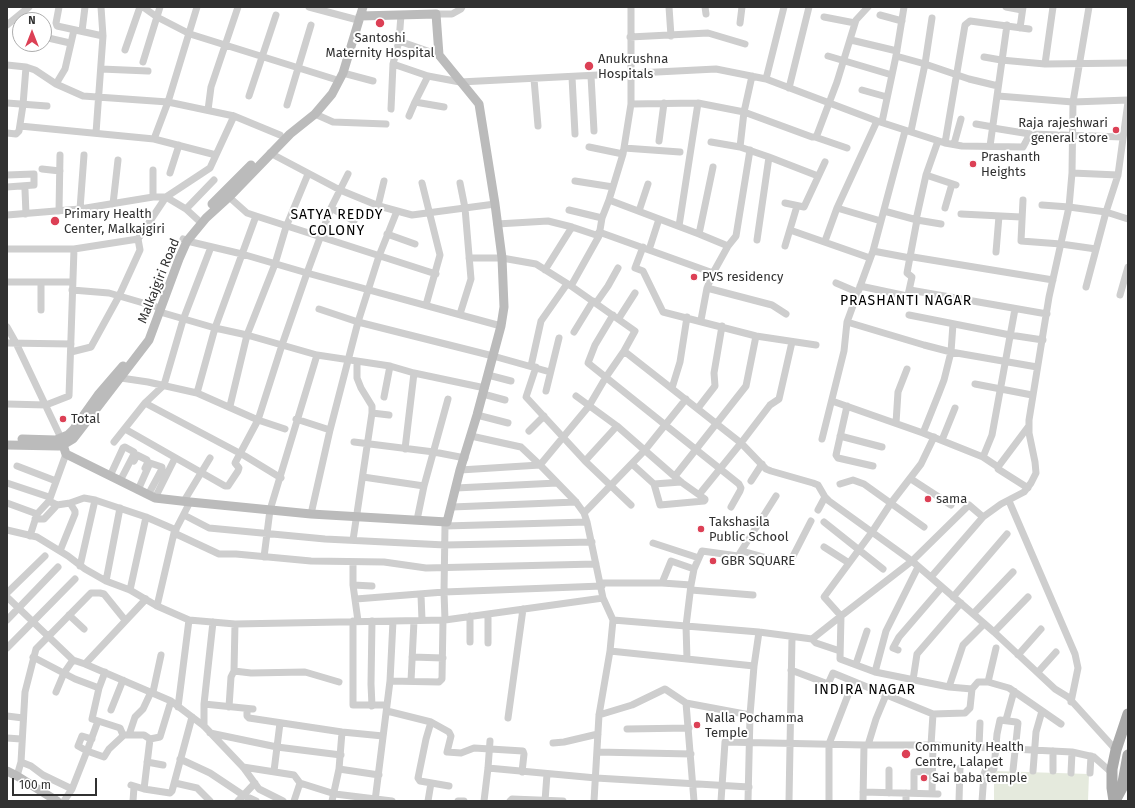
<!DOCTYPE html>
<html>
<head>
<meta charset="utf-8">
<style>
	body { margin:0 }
	#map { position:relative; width:1135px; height:808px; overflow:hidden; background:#fff; font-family:"Fira Sans",sans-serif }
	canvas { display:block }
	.frame { position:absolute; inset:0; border:8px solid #313131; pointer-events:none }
	.north { position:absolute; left:12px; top:12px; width:40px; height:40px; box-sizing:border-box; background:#fff; border:1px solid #adadad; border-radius:50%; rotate:0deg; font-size:11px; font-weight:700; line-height:16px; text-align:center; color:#313131 }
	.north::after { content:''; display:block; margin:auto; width:14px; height:18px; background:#dc4055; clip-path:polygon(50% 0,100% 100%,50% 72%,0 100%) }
	.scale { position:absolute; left:12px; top:778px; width:85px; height:18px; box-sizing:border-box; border:2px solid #313131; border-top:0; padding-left:5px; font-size:12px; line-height:14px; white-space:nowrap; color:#313131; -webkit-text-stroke:3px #fff; paint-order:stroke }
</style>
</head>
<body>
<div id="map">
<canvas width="1135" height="808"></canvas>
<div class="frame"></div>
<div class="north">N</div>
<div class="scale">100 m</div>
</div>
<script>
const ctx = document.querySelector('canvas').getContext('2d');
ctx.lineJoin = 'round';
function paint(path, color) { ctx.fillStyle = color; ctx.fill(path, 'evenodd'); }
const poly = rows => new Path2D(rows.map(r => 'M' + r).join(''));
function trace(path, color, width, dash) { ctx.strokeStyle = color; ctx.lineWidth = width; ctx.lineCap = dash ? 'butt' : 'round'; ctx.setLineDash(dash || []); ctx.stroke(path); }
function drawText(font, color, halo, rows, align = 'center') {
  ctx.font = font + ' "Fira Sans",sans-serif'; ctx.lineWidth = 4; ctx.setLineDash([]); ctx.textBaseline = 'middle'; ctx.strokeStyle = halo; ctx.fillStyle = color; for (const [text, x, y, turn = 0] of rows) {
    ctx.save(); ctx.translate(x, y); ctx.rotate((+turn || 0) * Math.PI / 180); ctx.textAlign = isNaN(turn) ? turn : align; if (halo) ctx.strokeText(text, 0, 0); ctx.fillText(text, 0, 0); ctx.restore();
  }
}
const green = poly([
	[994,771,1089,774,1088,801,994,801]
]);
const street = poly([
	[59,7,56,23,57,26,103,36],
	[143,7,157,17,190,34,334,79],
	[309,7,354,19],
	[669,7,671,36],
	[705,7,706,14],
	[1006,7,1022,10],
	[436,14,452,14,461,9,462,7],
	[880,15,902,21],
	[824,17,855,23],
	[740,23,742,7],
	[7,25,29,7],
	[1020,28,1023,7],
	[82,31,85,7],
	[44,37,70,43],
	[630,37,708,33,745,44],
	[851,40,897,51],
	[399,41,439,55],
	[125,50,140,7],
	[828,56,892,75],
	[896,56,925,64,969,79,998,86],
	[984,57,1001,60,1045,64,1128,63],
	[143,62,160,7],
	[393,64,428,76,460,82,716,69,766,79,877,121,945,143,962,146,1023,147,1030,134],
	[1045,64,1053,7],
	[7,65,26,67,35,70,56,84,83,96,168,102,234,116,280,135],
	[101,69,148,71],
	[343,73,373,81],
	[591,76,594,131],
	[572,77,575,134],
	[534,79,538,126],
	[766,79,784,7],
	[56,84,65,69,74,30],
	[789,88,809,7],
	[862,90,887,97],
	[249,96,276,15],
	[998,96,1073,102,1128,100],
	[415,102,444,107],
	[7,103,47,106],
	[631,104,698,103,744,112,812,137,815,137,817,135,837,82,856,20,868,7],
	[287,105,311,25],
	[391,109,393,64,399,41,401,15],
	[208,110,211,87,238,7],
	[315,114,333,122,386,124],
	[409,116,415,102,428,76],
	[882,122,896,56,904,7],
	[976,124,993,127],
	[20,126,154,139,216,155],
	[993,128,1030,134,1123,137],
	[911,131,925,64,932,18],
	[7,133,16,134,19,131,23,105,26,67],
	[96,133,103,36,101,7],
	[815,137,847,148],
	[154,139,168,102,197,7],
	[659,141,664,103],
	[711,142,740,147,769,157,818,176],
	[945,143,965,25,970,21,1029,29],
	[954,144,961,119],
	[990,146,1007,25],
	[589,147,623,154],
	[740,147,744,112,752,76],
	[624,148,680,152],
	[270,153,340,190,379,206,412,215,495,204],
	[42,169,60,171],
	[170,173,179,145],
	[1072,173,1118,175],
	[7,175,34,174,34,185,7,187],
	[926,175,956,185],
	[575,181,613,187],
	[422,183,440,255,426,305],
	[460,183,465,208,471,279,460,314],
	[25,190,26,214],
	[153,197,153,170],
	[229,197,247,213,256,216,436,274],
	[609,200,699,234,728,246],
	[1023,200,1021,241,1061,244,1096,249],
	[785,203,804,207,825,162],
	[113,204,118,160],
	[1042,205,1069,207,1106,212,1128,219],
	[378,206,384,181],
	[331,208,354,221],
	[837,208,881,221],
	[945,208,952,184],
	[80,209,84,155],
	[186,209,214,180],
	[569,210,602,218],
	[59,211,60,155],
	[639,211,648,184],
	[884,211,917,220,941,224],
	[961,214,1021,217],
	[7,215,80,209,153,197,166,197,186,209,198,220],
	[916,220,926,175,938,141],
	[497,224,548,221,572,227,599,236],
	[679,226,698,103],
	[790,230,870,258],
	[599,232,713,273],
	[387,234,415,244],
	[699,234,713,167],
	[183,239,187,241,242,254,307,273,501,326],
	[757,240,769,157],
	[825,241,837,208,877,121],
	[785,246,797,206],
	[643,247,635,268,643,271,663,312,756,336,816,345],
	[7,249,74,249,138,239],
	[649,250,659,219],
	[873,251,910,258,913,257,1053,280],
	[996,252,999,216],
	[545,270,572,227],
	[7,282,72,282],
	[836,283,857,292],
	[571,286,599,236,602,218,609,200,623,154,631,104,631,7],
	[860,286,907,296,908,295,912,277,907,273,917,220],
	[1086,287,1106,212,1118,175,1128,102],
	[707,288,772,305,786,314],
	[72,290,109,293,157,307],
	[910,290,1047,314],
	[1120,295,1128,267],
	[596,303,608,286,618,268],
	[319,309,358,322,493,356,550,372],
	[41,310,41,282],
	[160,312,215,328,247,335,317,355,390,366,414,373,485,388],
	[613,315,595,345,588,363,739,484,741,488,740,491,731,507],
	[909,315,1010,335,1043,340],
	[619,318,635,293],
	[701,320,707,288,713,273,728,246,736,236,750,150],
	[847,322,924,345,951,352,1037,367],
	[7,327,16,343,61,438],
	[574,332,593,301],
	[7,343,71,344],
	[624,351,741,443,766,469,771,471,813,483,818,485,825,497,829,501,912,561,994,632,1055,689,1068,697,1116,750],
	[71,352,91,347,119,296,140,250,138,239,166,197,210,168,234,116],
	[531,366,541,321,567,284],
	[536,367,526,397,585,461,631,505],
	[488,375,511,381],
	[121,378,148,382,197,393,258,420,285,429],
	[975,384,1032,395],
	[672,388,680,362,687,317],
	[546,391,559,338],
	[197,393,215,328,256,216],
	[483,394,505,400],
	[576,396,617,426,681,482,705,499,705,500,704,501,660,505,654,484,632,464],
	[384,397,390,366],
	[832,401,923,433,983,457,998,467,998,469,1028,488],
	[145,403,245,456,281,478],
	[7,404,46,405,69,396,74,249],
	[230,406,247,335,275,264,286,227,308,174],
	[847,406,836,455,838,458,873,466],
	[698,408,715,386,714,373,722,326],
	[372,413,389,415],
	[477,415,508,423],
	[296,419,330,430],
	[896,423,898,392,907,369],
	[125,429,225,486,228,486,238,471,239,468,235,463,258,420,282,345,307,273,331,208,348,174],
	[529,431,544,416],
	[923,433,939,393,944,380,951,352,953,324],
	[471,436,521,447,540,465,576,502,584,513,587,522,603,598,613,620,610,651,599,715,594,801],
	[840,436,882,447],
	[934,437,921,464,891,503,872,532,824,597,841,616,840,659,875,672,949,687,972,689,978,682,988,682,1009,688,1061,724],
	[822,439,844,351,847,322,873,251,905,131],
	[942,440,955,408],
	[114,442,145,403,164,385,183,320,211,247],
	[354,442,434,452,465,458],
	[405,449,414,373],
	[983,457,992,435,1015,309],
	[134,461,137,455,147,460,148,462,145,468],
	[585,461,617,426],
	[17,466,56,481],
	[998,467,1028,427],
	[460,470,540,465,589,406,606,377,624,351,635,331,571,286,536,264,502,258,469,258],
	[110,476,123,448,125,447,134,452,134,454,120,481],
	[675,476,746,386,756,336],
	[363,477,424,486],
	[911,479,951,505],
	[751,481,762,464],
	[7,483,49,497],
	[654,484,681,482],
	[840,484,853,480,864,484,924,527],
	[456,488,557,483],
	[138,490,150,463,162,467,162,469,148,495],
	[702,491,741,443,770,405,779,399,792,342],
	[155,498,175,458],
	[49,501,57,505,70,503,84,498,95,500,146,517,176,530],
	[184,501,210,458],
	[1009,501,1075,654,1078,668,1071,702],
	[7,503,37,514],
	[452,507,576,502],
	[818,510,825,497],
	[584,513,645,450,686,399],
	[311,514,330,430,358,322,379,256,397,211],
	[184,515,209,528,325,539,445,545,592,542],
	[35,519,44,519,57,505],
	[417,520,424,486,448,399],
	[824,522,883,569],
	[445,526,587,522],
	[7,530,37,537,68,556,85,569,106,581,130,590,157,606,189,620,235,624,445,620,603,598],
	[174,533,219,554,236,554,311,561,384,562,426,568,596,564],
	[30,536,37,514,49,501,66,454],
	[353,540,372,413,372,406,361,388,357,378,357,361],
	[653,543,699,558],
	[824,547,849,563],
	[60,551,75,514,75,511,70,503],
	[742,551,789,564,811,521],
	[264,557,270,510,317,355],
	[353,562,353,585,358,621],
	[80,566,95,500],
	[931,577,983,517,1001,504,1024,492,1031,483,1036,473,1035,462,1029,433,1029,420,1049,297,1069,207,1072,173,1073,102,1089,7],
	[106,581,120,508],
	[601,583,662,583,691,585],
	[662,583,671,561,694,569],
	[353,585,372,586],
	[130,590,146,517],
	[691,590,753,595],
	[7,593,45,556],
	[421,595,422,620],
	[7,597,73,660,85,664,171,701,204,726,243,767,259,789,283,801],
	[953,597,1007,534],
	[356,599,444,592,602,586],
	[157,606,174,533,190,502],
	[973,614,1013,572],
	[69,615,84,629],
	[7,620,58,567],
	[445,620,444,592,445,526,447,523],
	[613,620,759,632,812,639,841,616,912,561,969,505,983,517],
	[353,621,353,705,387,705],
	[372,621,371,684,372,706],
	[994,632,1028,597],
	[812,639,816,643,840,651],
	[470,642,470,616],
	[488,643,488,614],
	[7,648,75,579],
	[898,650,893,648,899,637,942,587],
	[610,651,754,666],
	[1018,655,1041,629],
	[33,657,75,679,99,688],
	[412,657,443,658],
	[687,659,686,626,691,585,694,569,702,551,738,556,776,496],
	[85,664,146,599],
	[856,664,867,631],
	[791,670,828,684,833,673,933,714,965,713,970,708,972,689],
	[234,671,251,673,305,672,339,682],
	[105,672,99,688,92,719,120,728,123,735],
	[875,672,886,631,918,567],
	[1038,672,1056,652],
	[913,680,917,654,961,603],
	[390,681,439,682,442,679,443,620],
	[411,681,414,621],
	[988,682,996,648],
	[949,687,963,645,984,624],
	[56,692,64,673,73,660],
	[153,692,161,655],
	[686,703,694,801],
	[204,704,253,709],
	[178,707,189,620],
	[229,707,231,677,234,671,235,624],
	[247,709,247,716,249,718,342,732,383,736],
	[111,710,123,680],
	[387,711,431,722,449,732,451,736,447,752,461,753,474,748,523,751,524,754,522,772],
	[599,715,632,705,665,689,686,703,750,715],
	[7,716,23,718],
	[508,718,523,609],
	[1006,720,1014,691],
	[431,722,426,739,418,778,420,781,449,786],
	[204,726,204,704,213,622],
	[627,729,689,728],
	[210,733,277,747,341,755],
	[129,735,135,717,143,709,151,692],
	[7,738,21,739],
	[92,739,82,736,78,746,87,751,98,721],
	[553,743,564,742,598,734],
	[868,745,876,719,886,695],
	[931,745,933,714],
	[979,747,980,723],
	[597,752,691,754],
	[180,759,210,773,243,795,256,801],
	[21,762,31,766,43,775,72,789,64,801],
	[147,762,163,765],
	[243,767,294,775,300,783,335,794,392,801],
	[488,768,596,778,749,787],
	[339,769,379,775],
	[889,770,889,793],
	[274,771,280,723],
	[1033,771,1036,732,1042,711],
	[1053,771,1053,751],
	[1071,773,1072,752],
	[1090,773,1091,756],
	[17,776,21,762,25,692,36,649,91,593,100,593,104,594,125,620],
	[175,783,197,788,210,801],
	[131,785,144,789,170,793,172,791,192,717],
	[72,789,87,751,104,757,109,749,124,735,144,735,150,739,160,737,171,701],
	[144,789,150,739],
	[863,792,938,794],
	[906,793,906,801],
	[914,793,914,772,932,771],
	[932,794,933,745],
	[133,801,134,787],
	[238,801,255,783],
	[294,801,300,783],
	[332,801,339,769,342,732],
	[375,801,390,681,393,621],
	[428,801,431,783],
	[458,801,464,801],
	[484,801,488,768,490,741],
	[510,801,512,799,563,801],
	[545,801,547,774],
	[721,801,725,742,864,745,933,745,1072,752,1094,757,1112,773],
	[748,801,750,715,754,666,759,632],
	[789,801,792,637],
	[829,801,829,744,853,682],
	[863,801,864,745],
	[959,801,960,768],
	[982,801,984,774,985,771,993,770,994,769,997,734,1000,720,1016,722,1018,723,1013,770]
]);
const secondary = poly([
	[212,204,251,165],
	[22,439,56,440,68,435,73,430,98,395,123,366],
	[7,445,58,446,63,445,73,439,80,430,149,340,179,259,187,241,206,218,229,197,290,134,315,114,332,94,343,73,363,7],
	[63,445,66,454,155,498,190,502,311,514,447,522,460,470,477,415,501,326,504,307,502,258,495,204,479,104,439,55,436,14,360,16],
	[7,771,17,776,57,801]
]);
const primary = poly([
	[1114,801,1112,788,1112,769,1116,750,1128,714],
	[1115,801,1122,788,1128,755]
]);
const markers = [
	[380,23,5,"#dc4055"],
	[589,66,5,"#dc4055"],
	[1116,130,4,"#dc4055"],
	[973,164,4,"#dc4055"],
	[55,221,5,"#dc4055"],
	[694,277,4,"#dc4055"],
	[63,419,4,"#dc4055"],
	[928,499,4,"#dc4055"],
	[701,529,4,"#dc4055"],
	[713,561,4,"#dc4055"],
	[697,725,4,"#dc4055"],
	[906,754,5,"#dc4055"],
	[924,778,4,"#dc4055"]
];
const poiNames = [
	["Santoshi",380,38,"center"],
	["Maternity Hospital",380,53,"center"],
	["Anukrushna",598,59],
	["Hospitals",598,74],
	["Raja rajeshwari",1108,123,"right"],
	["general store",1108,138,"right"],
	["Prashanth",981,157],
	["Heights",981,172],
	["Primary Health",64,214],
	["Center, Malkajgiri",64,229],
	["PVS residency",702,277],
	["Total",71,419],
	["sama",936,499],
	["Takshasila",709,522],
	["Public School",709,537],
	["GBR SQUARE",721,561],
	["Nalla Pochamma",705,718],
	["Temple",705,733],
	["Community Health",915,747],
	["Centre, Lalapet",915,762],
	["Sai baba temple",932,778]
];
const streetNames = [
	["Malkajgiri Road",159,281,-68]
];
const neighbourhoodNames = [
	["SATYA REDDY",337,215],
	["COLONY",337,231],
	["PRASHANTI NAGAR",906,301],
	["INDIRA NAGAR",865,690]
];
paint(green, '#e5eadd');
trace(street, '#cecece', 7);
trace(secondary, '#bbb', 9);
trace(primary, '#a9a9a9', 11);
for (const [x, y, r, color] of markers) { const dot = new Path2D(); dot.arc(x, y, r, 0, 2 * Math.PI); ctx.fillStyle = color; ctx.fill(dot); trace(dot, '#fff', 1.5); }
drawText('13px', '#313131', '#fff', poiNames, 'left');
drawText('13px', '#313131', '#fff', streetNames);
ctx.letterSpacing = '1px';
drawText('14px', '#000', '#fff', neighbourhoodNames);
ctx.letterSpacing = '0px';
</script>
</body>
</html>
